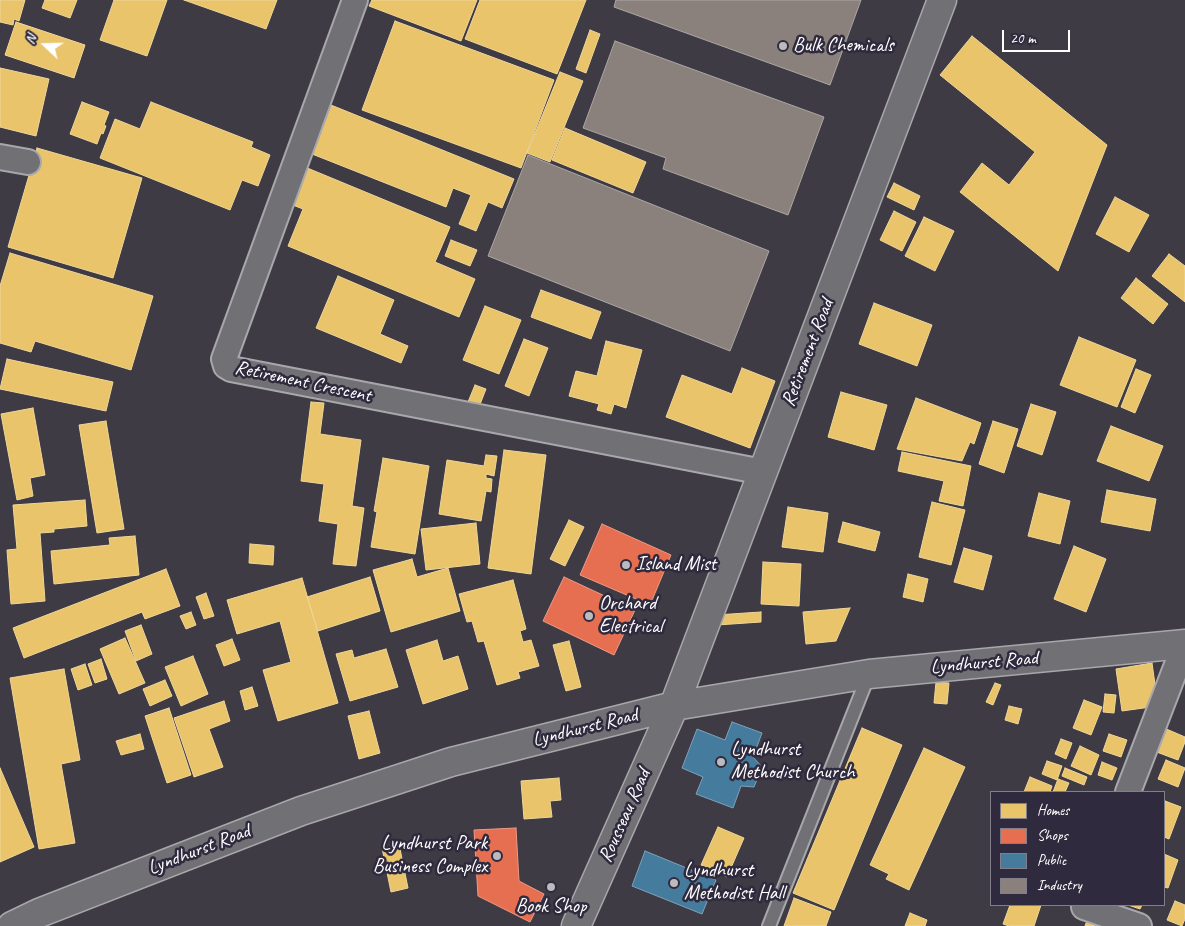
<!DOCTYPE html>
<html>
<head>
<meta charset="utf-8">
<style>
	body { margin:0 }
	#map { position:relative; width:1185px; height:926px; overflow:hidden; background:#3e3b45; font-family:Caveat,sans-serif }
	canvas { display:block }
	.legend { position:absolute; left:990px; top:791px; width:175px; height:115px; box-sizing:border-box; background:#2f2a3d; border:1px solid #827f8b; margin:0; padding:6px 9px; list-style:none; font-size:15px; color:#fff }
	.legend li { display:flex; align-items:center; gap:10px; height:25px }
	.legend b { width:25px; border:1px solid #827f8b }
	.north { position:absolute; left:20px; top:20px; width:50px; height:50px; -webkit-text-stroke:4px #2f2a3d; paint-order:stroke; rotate:291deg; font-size:14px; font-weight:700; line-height:20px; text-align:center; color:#fff }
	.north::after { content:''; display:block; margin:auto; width:18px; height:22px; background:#fff; clip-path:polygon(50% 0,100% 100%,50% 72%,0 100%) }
	.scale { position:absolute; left:1002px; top:30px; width:68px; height:22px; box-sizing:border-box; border:2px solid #fff; border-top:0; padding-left:6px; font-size:15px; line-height:18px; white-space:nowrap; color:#fff; -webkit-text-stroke:4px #2f2a3d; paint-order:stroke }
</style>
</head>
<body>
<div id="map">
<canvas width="1185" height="926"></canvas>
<ul class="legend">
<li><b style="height:14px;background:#e9c46a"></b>Homes</li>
<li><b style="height:14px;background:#e76f51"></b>Shops</li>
<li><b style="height:14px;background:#457b9d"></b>Public</li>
<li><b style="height:14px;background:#8a817c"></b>Industry</li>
</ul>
<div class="north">N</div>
<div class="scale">20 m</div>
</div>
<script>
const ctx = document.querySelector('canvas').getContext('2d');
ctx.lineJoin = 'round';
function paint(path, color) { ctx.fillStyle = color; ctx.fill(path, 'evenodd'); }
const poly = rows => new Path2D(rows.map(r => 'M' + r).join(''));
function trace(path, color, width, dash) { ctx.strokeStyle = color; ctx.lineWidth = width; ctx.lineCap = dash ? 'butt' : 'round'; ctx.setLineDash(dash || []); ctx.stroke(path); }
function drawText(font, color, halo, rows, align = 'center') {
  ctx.font = font + ' Caveat,sans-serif'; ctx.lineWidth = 5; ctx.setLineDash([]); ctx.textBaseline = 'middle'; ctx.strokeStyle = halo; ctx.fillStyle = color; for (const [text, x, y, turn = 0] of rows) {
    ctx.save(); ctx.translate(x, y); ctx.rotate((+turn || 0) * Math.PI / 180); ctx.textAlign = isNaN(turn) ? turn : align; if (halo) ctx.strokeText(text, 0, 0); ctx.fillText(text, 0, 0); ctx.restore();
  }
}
const homes = poly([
	[0,0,25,0,19,21,14,19,13,25,0,22,0,0],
	[45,0,77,0,70,18,42,8,45,0],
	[114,0,167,0,147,56,100,40,114,0],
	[184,0,277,0,266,29,184,0],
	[372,0,477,0,461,41,369,6,372,0],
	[480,0,586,0,557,74,465,39,480,0],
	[395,21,554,80,521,168,362,110,395,21],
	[16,22,85,45,74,78,5,55,16,22],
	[590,30,600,34,586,73,576,69,590,30],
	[972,36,1107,145,1058,271,960,192,982,163,1009,185,1035,152,940,75,972,36],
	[0,68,49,79,36,136,0,127,0,68],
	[560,72,583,81,550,162,527,153,560,72],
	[82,102,109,112,104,125,106,126,103,134,101,133,97,144,70,134,82,102],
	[151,102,253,142,251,147,270,155,258,186,242,180,230,210,100,158,115,119,140,129,151,102],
	[326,103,514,179,502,208,488,202,476,231,459,224,471,195,453,188,446,207,307,152,326,103],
	[565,128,646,162,633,193,552,160,565,128],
	[37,148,142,178,113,278,8,247,37,148],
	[300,165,450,227,435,262,475,279,459,317,288,246,303,209,285,202,300,165],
	[894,183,920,196,914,210,887,197,894,183],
	[1115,197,1149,215,1129,252,1096,234,1115,197],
	[894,211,916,222,902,251,880,240,894,211],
	[924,217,954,231,935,271,905,256,924,217],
	[451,240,477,250,470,266,445,256,451,240],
	[10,253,153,296,131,370,35,341,31,352,0,343,0,286,10,253],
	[1169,254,1185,266,1185,302,1152,276,1169,254],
	[338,276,394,300,380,334,408,346,401,363,316,328,338,276],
	[1136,278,1168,304,1153,324,1121,298,1136,278],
	[541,290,601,312,591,339,531,317,541,290],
	[874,303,932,325,917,366,859,344,874,303],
	[485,306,521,320,499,374,463,360,485,306],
	[1079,337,1136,360,1117,407,1060,385,1079,337],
	[524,339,548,348,529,396,505,386,524,339],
	[606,341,642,350,626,408,614,404,611,414,597,410,599,404,569,396,576,371,597,376,606,341],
	[7,359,113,382,106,411,0,389,7,359],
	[742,368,775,381,750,448,666,417,682,375,732,394,742,368],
	[1136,369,1151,375,1135,413,1121,407,1136,369],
	[475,385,486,389,479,407,468,402,475,385],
	[841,392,887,405,874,450,828,437,841,392],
	[916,398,981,423,974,444,970,442,962,461,897,449,916,398],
	[311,402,324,403,320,434,361,440,352,506,364,508,356,566,333,564,338,524,319,521,324,484,301,481,311,402],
	[1031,404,1056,412,1042,455,1017,446,1031,404],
	[33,408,45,475,30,478,33,496,17,500,1,414,33,408],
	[106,421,124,529,97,533,79,425,106,421],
	[993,421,1018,429,1004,473,979,464,993,421],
	[1111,426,1163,446,1149,481,1097,461,1111,426],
	[504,450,546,455,531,574,488,568,504,450],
	[902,452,971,466,963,506,939,501,944,481,898,471,902,452],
	[486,455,497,456,494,476,486,474,486,478,492,479,491,492,486,491,481,521,439,514,447,460,484,466,486,455],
	[383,458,429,466,415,554,371,547,377,512,374,511,383,458],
	[1107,490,1156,499,1150,531,1101,522,1107,490],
	[1039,493,1070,501,1060,544,1028,536,1039,493],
	[85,500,87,526,54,529,54,532,40,533,45,601,11,604,7,550,17,549,13,505,85,500],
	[932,502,965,510,951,565,919,557,932,502],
	[788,507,828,513,823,552,782,547,788,507],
	[569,520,584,527,565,566,550,559,569,520],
	[843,522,880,532,875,551,838,542,843,522],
	[476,523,480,564,426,570,421,529,476,523],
	[135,536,139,575,54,584,51,551,110,545,109,538,135,536],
	[250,544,274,546,273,565,249,563,250,544],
	[1074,546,1106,559,1086,612,1054,599,1074,546],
	[964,548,992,556,983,590,954,582,964,548],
	[412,559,417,577,448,568,460,611,391,632,373,570,412,559],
	[763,562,801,564,799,606,761,604,763,562],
	[166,569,180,606,145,619,142,612,24,658,13,628,166,569],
	[908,574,928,579,923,602,903,597,908,574],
	[370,577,380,611,318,631,307,597,370,577],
	[302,578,338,703,278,721,263,670,291,662,280,621,237,634,227,600,302,578],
	[513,580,526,629,520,631,523,642,531,640,539,666,518,672,520,678,497,685,484,641,478,642,472,621,467,622,459,594,513,580],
	[206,593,214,616,204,619,196,597,206,593],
	[850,608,836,641,806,644,803,612,850,608],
	[191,612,196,625,186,629,180,616,191,612],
	[761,612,761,622,717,625,716,615,761,612],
	[141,625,152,654,136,661,125,631,141,625],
	[125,638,145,683,119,694,100,649,125,638],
	[232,639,240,660,224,666,216,645,232,639],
	[437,640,443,661,458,656,468,689,423,704,406,650,437,640],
	[569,641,581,687,566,691,553,645,569,641],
	[386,649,398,687,350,701,336,654,352,650,354,658,386,649],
	[193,656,208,694,181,706,165,667,193,656],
	[101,659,107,679,95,683,88,664,101,659],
	[1152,663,1158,706,1122,711,1116,669,1152,663],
	[85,664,92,685,78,690,71,669,85,664],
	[64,669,80,760,61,764,75,843,39,849,10,678,64,669],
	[165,680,172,696,150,706,143,689,165,680],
	[936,682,949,683,947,704,934,703,936,682],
	[995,683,1001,685,993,705,986,702,995,683],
	[252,687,258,706,245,710,240,691,252,687],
	[1105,694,1116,695,1114,713,1103,712,1105,694],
	[1084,700,1102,707,1091,735,1073,728,1084,700],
	[224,701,230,721,209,729,223,767,194,777,174,718,224,701],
	[1009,706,1022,709,1018,724,1005,720,1009,706],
	[169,708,191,775,167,783,145,716,169,708],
	[369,711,380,753,359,759,348,716,369,711],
	[862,728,902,745,834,910,793,893,862,728],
	[1164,728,1185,737,1185,742,1178,760,1154,751,1164,728],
	[140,734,144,749,121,755,116,741,140,734],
	[1109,734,1127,740,1121,757,1103,751,1109,734],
	[1061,739,1072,743,1066,759,1055,754,1061,739],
	[1080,746,1099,755,1091,775,1071,766,1080,746],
	[924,748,965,767,909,890,886,879,889,874,870,865,924,748],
	[1166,760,1185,768,1178,787,1158,779,1166,760],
	[1047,761,1062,766,1057,780,1042,774,1047,761],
	[1102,762,1117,768,1112,780,1098,775,1102,762],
	[0,768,34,847,0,862,0,768],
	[1065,768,1087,777,1084,785,1062,776,1065,768],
	[1030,777,1052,786,1050,792,1024,792,1030,777],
	[559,778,561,800,550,801,552,817,524,819,521,781,559,778],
	[1058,779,1069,783,1065,792,1053,792,1058,779],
	[1165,801,1181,807,1169,839,1164,837,1164,806,1165,801],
	[718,827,744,838,727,877,701,865,718,827],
	[399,844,408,888,391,892,382,848,399,844],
	[1164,854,1178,860,1168,888,1164,887,1164,854],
	[794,898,831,912,826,926,784,926,794,898],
	[1175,901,1185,905,1185,919,1182,926,1167,920,1175,901],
	[1010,905,1041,905,1034,926,1009,926,1003,924,1010,905],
	[1128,905,1142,905,1140,909,1128,905],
	[910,913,927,920,925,926,905,926,910,913],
	[1088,918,1108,926,1085,926,1088,918]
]);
const shops = poly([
	[602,524,671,555,650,605,580,575,602,524],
	[564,577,635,610,614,655,543,621,564,577],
	[516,828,519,881,544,894,530,922,478,896,474,830,516,828]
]);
const public = poly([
	[732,722,762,733,753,757,762,767,754,787,741,786,733,808,696,794,703,777,682,768,697,729,725,740,732,722],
	[645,851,716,880,702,914,632,886,645,851]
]);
const industry = poly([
	[616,0,861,0,830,85,614,7,616,0],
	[615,41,824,117,788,215,663,169,666,158,583,128,615,41],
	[528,155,769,251,730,351,488,256,528,155]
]);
const lane = poly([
	[769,926,869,674]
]);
const street = poly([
	[355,0,224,359,226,366,231,369,763,472],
	[0,157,28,162],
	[1128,792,1185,644],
	[1084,907,1139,926]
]);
const secondary = poly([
	[12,926,39,913,301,811,451,762,674,706,869,674,1185,644],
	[576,926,674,706,942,0]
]);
const markers = [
	[783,46,5,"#bbbabe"],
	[626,565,5,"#bbbabe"],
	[589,616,5,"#bbbabe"],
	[721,762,5,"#bbbabe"],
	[497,856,5,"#bbbabe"],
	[674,883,5,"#bbbabe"],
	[551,887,5,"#bbbabe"]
];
const poiNames = [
	["Bulk Chemicals",793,46],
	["Island Mist",636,565],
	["Orchard",599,604],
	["Electrical",599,627],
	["Lyndhurst",731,750],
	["Methodist Church",731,773],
	["Lyndhurst Park",487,844,"right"],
	["Business Complex",487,867,"right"],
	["Lyndhurst",684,871],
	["Methodist Hall",684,894],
	["Book Shop",551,907,"center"]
];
const streetNames = [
	["Retirement Road",808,353,-69],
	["Retirement Crescent",303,382,12],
	["Lyndhurst Road",984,663,-5],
	["Lyndhurst Road",585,728,-14],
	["Rousseau Road",625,816,-66],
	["Lyndhurst Road",199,850,-21]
];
paint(homes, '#e9c46a');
trace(homes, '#f0d697', 1);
paint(shops, '#e76f51');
trace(shops, '#ee9a85', 1);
paint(public, '#457b9d');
trace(public, '#7da3ba', 1);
paint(industry, '#8a817c');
trace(industry, '#ada7a3', 1);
trace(lane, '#a8a7ab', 16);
trace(street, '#a8a7ab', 28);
trace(secondary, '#a8a7ab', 31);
trace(lane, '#717074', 12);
trace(street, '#717074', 24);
trace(secondary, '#717074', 28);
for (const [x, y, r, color] of markers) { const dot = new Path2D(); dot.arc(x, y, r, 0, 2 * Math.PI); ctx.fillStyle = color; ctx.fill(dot); trace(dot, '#2f2a3d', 2); }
drawText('20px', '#fff', '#2f2a3d', poiNames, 'left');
drawText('20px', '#fff', '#2f2a3d', streetNames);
</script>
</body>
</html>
